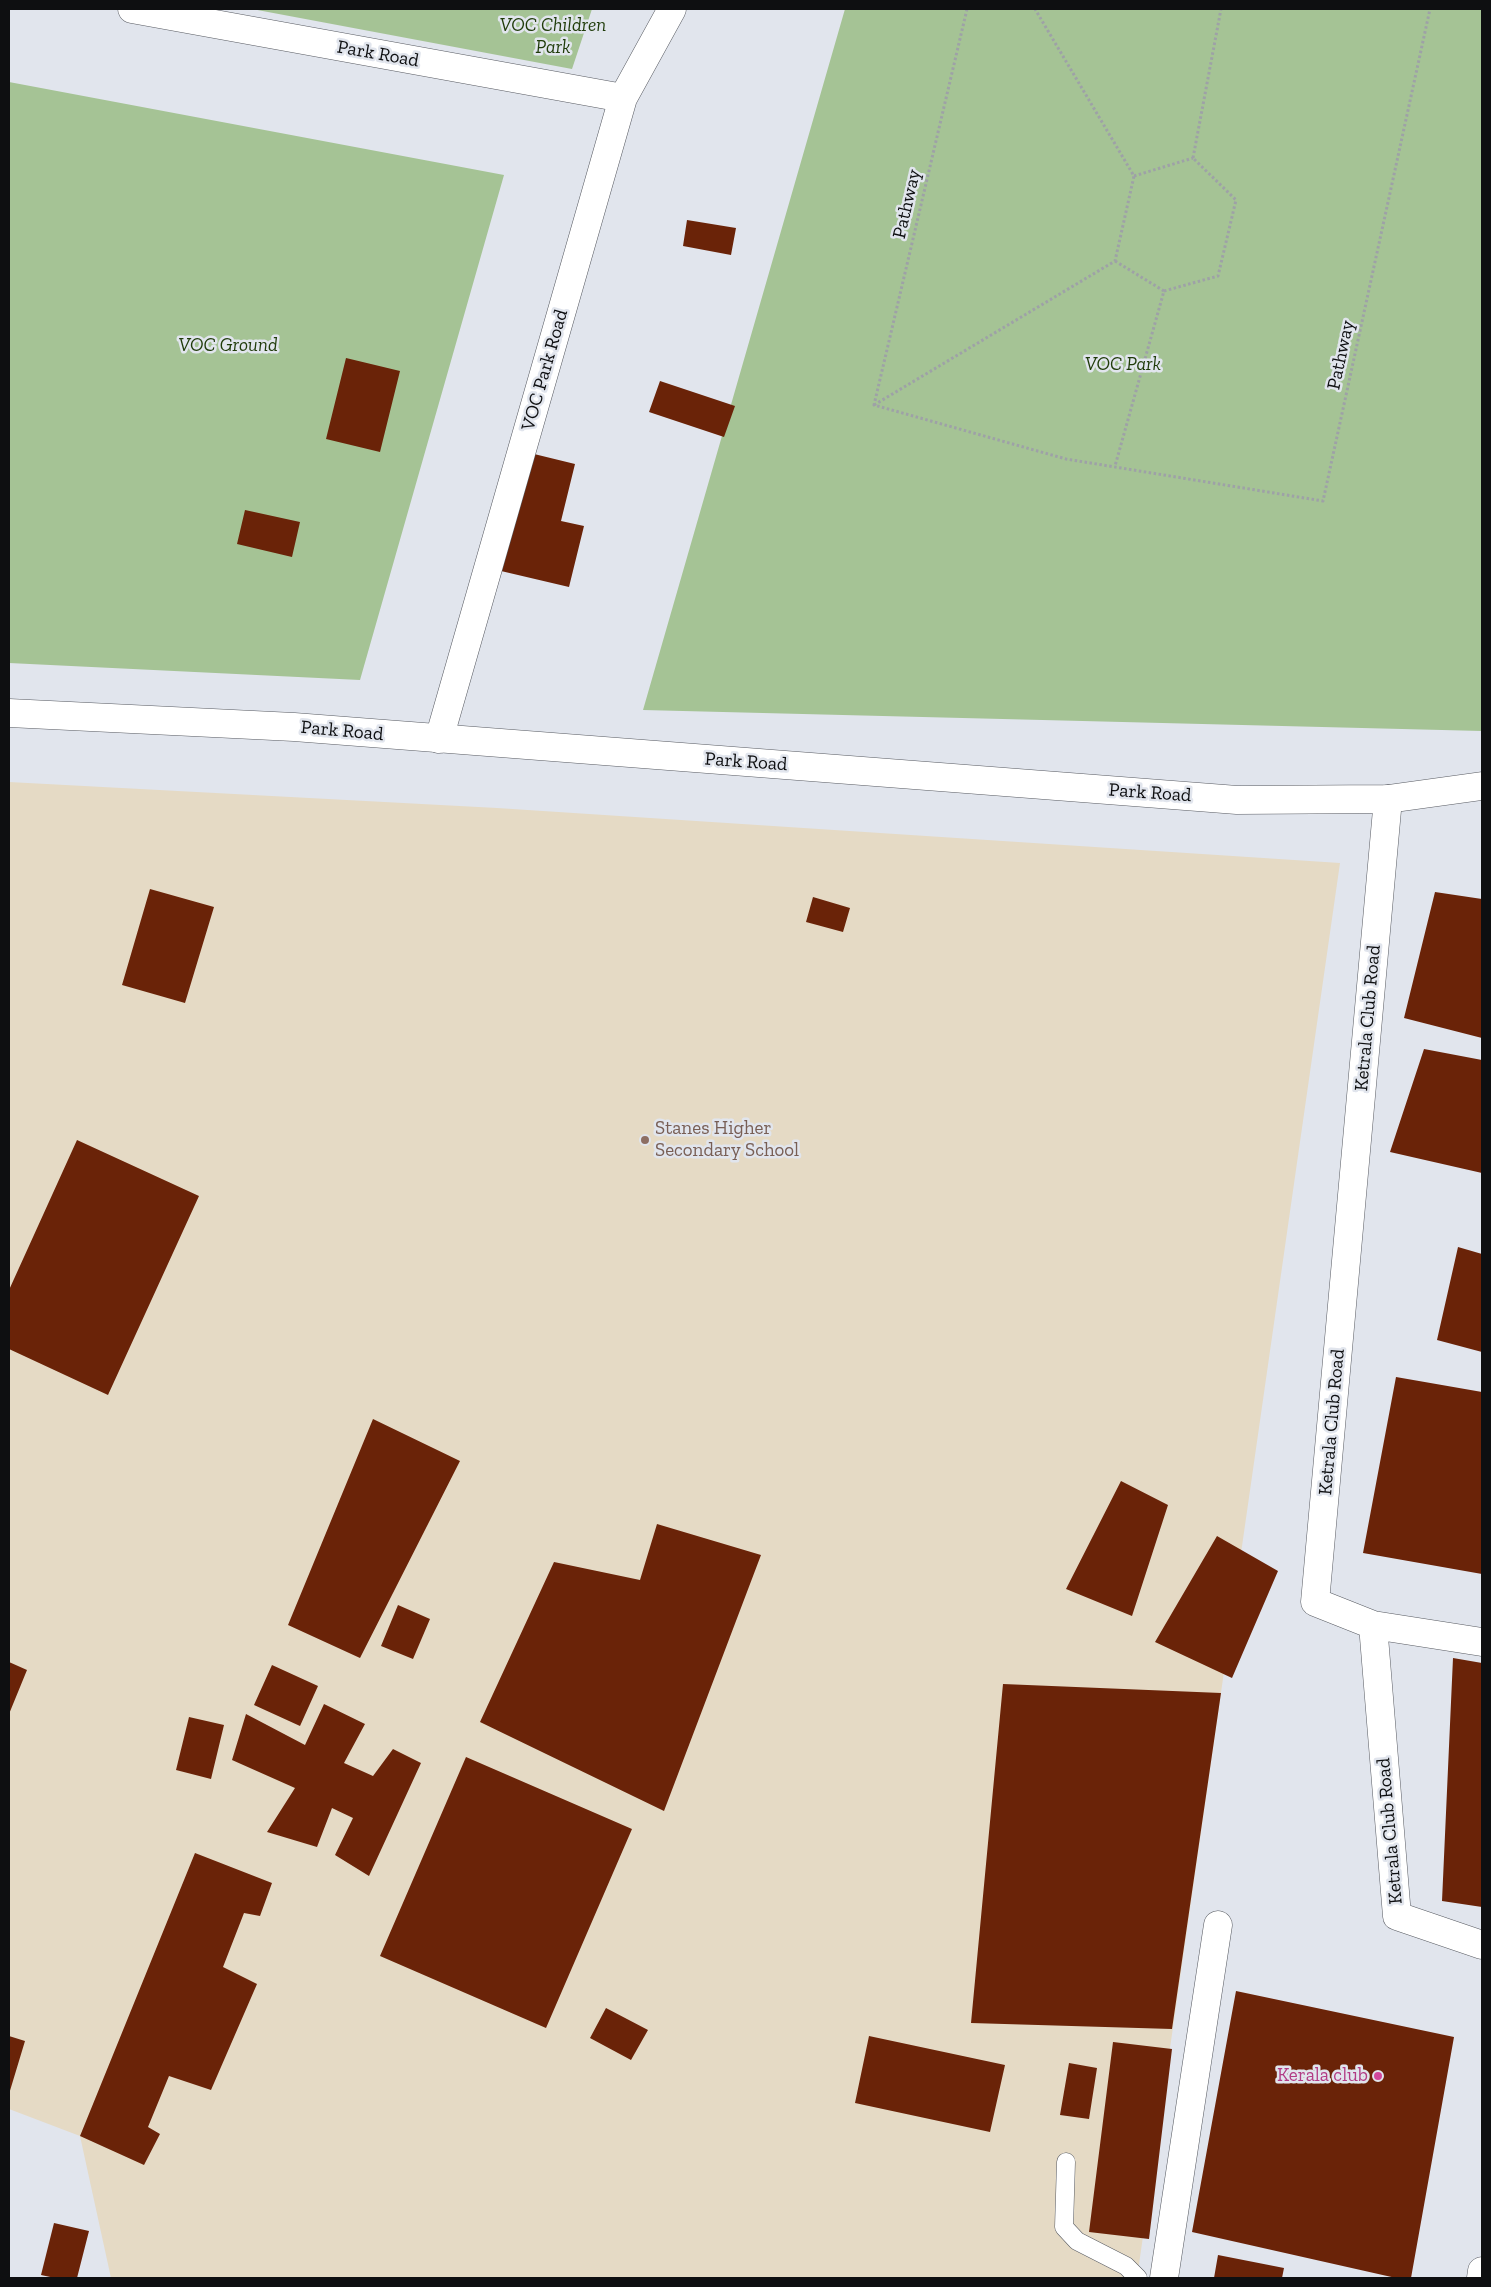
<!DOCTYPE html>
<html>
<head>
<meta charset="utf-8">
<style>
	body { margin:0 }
	#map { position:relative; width:1491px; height:2287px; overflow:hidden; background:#e1e5ed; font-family:"Zilla Slab",serif }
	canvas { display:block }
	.frame { position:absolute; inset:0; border:10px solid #0e0f11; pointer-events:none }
</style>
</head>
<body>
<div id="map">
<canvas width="1491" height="2287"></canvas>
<div class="frame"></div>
</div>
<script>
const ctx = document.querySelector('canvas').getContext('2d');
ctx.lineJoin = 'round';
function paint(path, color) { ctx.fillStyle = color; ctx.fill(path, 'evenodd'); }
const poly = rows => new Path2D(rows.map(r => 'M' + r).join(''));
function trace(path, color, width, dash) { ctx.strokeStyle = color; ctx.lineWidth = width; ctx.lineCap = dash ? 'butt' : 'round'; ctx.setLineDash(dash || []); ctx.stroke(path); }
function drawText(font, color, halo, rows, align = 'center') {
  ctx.font = font + ' "Zilla Slab",serif'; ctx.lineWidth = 5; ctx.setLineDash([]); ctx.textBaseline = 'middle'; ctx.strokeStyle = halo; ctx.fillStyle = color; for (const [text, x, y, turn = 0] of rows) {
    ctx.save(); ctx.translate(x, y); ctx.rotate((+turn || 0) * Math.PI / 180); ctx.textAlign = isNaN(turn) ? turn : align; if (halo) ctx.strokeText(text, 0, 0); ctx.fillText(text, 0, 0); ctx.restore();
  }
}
const education = poly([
	[9,782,497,808,1340,863,1137,2278,111,2278,80,2136,9,2109]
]);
const green = poly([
	[252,9,592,9,572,69],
	[845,9,1482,9,1482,731,643,710],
	[9,82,504,175,360,680,9,663]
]);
const building = poly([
	[687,220,736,228,731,255,683,246],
	[346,358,400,371,380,452,326,439],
	[660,381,735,406,724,437,649,412],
	[530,453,575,464,561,521,584,526,569,587,501,571],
	[245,510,300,522,292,557,237,544],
	[150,889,214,907,185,1003,122,985],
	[1435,892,1482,899,1482,1038,1404,1018],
	[813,897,850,908,843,932,806,922],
	[1424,1049,1482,1060,1482,1173,1390,1152],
	[77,1140,199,1196,108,1395,9,1349,9,1290],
	[1458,1247,1482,1254,1482,1352,1437,1340],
	[1396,1377,1482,1392,1482,1574,1363,1553],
	[373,1419,460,1461,360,1658,288,1625],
	[1121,1481,1168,1505,1132,1616,1066,1589],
	[657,1524,761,1555,664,1811,480,1722,554,1562,640,1580],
	[1217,1536,1278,1571,1232,1678,1155,1642],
	[398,1605,430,1619,413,1659,381,1646],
	[1453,1658,1482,1663,1482,1907,1442,1901],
	[9,1662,27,1670,9,1714],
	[272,1665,318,1686,300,1726,254,1705],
	[1003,1684,1221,1693,1172,2029,971,2023],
	[324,1704,365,1724,344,1763,373,1776,393,1749,421,1763,369,1876,335,1855,353,1818,332,1808,317,1847,267,1832,295,1788,232,1760,246,1714,305,1745],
	[189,1717,224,1725,211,1779,176,1770],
	[466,1757,632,1829,546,2028,380,1956],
	[195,1853,272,1883,260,1916,244,1913,223,1967,257,1984,211,2090,169,2076,148,2127,160,2134,144,2165,80,2136],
	[1236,1991,1454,2037,1411,2278,1396,2278,1192,2232],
	[606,2008,648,2030,631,2060,590,2038],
	[9,2036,25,2041,9,2094],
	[869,2036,1005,2065,990,2132,855,2103],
	[1113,2042,1172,2049,1149,2239,1089,2232],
	[1069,2063,1097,2068,1089,2119,1060,2115],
	[54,2223,89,2231,77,2278,55,2278,41,2275],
	[1218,2255,1284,2268,1282,2278,1214,2278]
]);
const path = poly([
	[967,9,874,405,1066,459,1323,501,1430,9],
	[1193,158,1221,9],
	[1134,176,1193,158],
	[1115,261,1164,291,1115,466],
	[1164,291,1218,276,1236,200,1193,158],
	[874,405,1115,261,1134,176,1035,9]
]);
const lane = poly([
	[1066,2162,1064,2227,1077,2241,1126,2266,1138,2278]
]);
const street = poly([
	[132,9,623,98],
	[439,739,623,98,672,9],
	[1388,799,1315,1602,1373,1625,1482,1642],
	[1373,1625,1397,1916,1482,1945],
	[1164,2278,1218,1925],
	[1481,2278,1482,2271]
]);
const secondary = poly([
	[9,713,294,727,1237,800,1388,799,1482,786]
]);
const markers = [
	[645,1140,5,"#8d6e63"],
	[1378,2076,5,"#d1479c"]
];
const parkNames = [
	["VOC Children",553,26],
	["Park",553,48],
	["VOC Ground",228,346],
	["VOC Park",1123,365]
];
const streetNames = [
	["Park Road",378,54,10],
	["Pathway",907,204,-77],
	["Pathway",1341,355,-78],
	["VOC Park Road",545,370,-74],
	["Park Road",342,731,5],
	["Park Road",746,762,4],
	["Park Road",1150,793,4],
	["Ketrala Club Road",1368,1018,-85],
	["Ketrala Club Road",1332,1422,-85],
	["Ketrala Club Road",1390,1831,-95]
];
const educationNames = [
	["Stanes Higher",655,1129],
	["Secondary School",655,1151]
];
const hotelNames = [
	["Kerala club",1368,2076]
];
paint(education, '#e5dac5');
paint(green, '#a5c395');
paint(building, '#6a2308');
trace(lane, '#585b62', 19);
trace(street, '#585b62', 29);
trace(secondary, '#585b62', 29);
trace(path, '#9ea1a7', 3, [2.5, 2.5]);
trace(lane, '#fff', 18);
trace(street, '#fff', 28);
trace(secondary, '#fff', 28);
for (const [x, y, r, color] of markers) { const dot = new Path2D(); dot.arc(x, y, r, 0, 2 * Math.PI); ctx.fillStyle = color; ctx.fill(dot); trace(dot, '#e1e5ed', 2); }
drawText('italic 19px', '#1f3b09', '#e1e5ed', parkNames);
drawText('19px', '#0e0f11', '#e1e5ed', streetNames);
drawText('19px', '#785e54', '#e1e5ed', educationNames, 'left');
drawText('19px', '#b23c85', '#e1e5ed', hotelNames, 'right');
</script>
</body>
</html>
